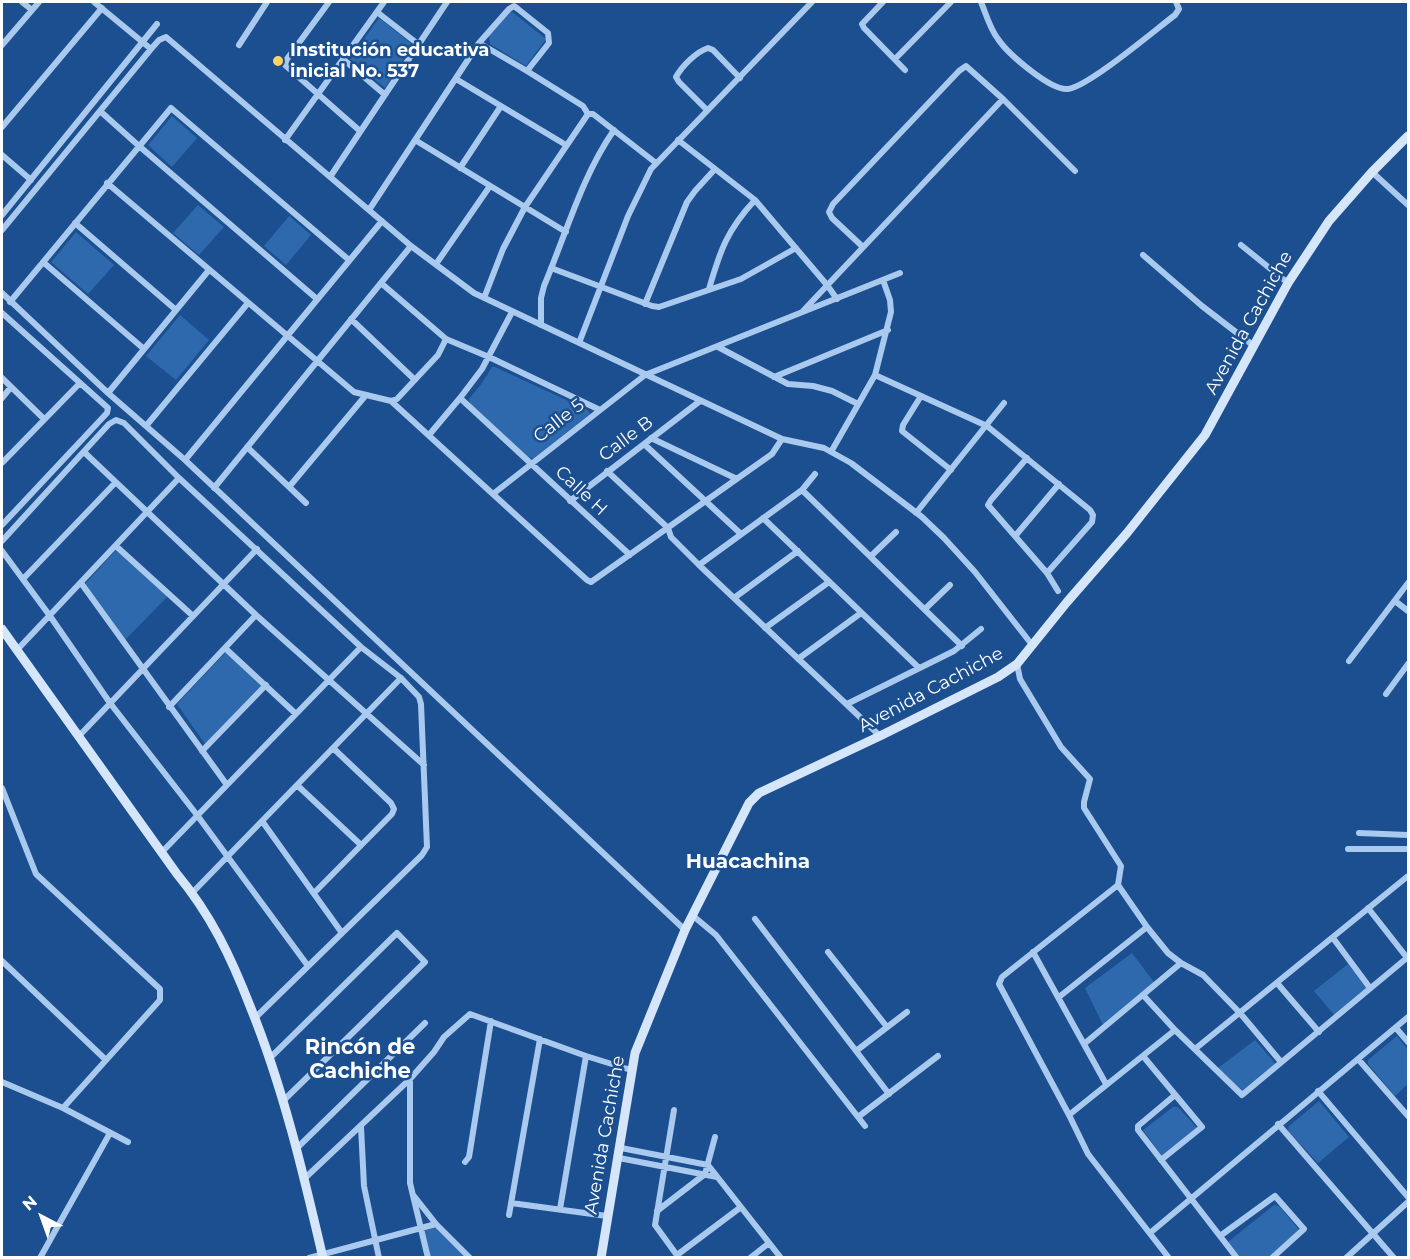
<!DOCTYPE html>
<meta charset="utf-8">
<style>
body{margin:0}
#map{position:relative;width:1410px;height:1259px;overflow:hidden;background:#1b4f8f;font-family:Montserrat,sans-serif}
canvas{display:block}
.frame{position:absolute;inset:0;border:3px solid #fff;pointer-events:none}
.north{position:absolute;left:12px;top:1187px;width:60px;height:60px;-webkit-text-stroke:4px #1b4f8f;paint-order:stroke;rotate:319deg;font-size:16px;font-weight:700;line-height:24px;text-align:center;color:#fff}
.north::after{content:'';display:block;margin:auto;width:21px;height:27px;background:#fff;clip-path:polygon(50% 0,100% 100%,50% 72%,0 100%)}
</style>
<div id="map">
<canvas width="1410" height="1259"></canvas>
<div class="frame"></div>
<div class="north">N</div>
</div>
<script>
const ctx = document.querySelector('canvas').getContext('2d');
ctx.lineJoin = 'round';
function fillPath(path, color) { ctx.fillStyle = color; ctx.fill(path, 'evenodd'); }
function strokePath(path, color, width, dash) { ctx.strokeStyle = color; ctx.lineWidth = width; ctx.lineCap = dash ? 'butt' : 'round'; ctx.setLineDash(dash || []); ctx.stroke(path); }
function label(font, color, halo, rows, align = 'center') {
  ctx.font = font + ' Montserrat,sans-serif'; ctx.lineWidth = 5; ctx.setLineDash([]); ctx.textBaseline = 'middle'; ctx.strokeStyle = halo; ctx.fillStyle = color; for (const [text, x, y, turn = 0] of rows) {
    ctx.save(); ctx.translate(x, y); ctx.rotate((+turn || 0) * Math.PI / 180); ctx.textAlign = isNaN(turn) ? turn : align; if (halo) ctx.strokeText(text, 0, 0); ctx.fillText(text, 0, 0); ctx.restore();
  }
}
fillPath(new Path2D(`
 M511 11 546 39 526 66 490 44 489 36Z
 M379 18 413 45 385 88 350 59Z
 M172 116 197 138 172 167 148 145Z
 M198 205 224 227 199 255 173 233Z
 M289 216 311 235 286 265 264 246Z
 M76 232 114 265 88 294 51 262Z
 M180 315 209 340 176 380 146 356Z
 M492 367H495L588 410 590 414 533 459 527 456 470 404 469 399 482 383Z
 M117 549 168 596 124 641 84 585Z
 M226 652 262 685 205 744 177 704Z
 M1132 953 1157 986 1104 1027 1085 988Z
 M1348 964 1368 990 1335 1016 1314 991Z
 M1397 1036 1408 1050V1084L1395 1096 1368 1064V1060Z
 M1255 1040 1276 1064 1242 1093 1218 1068Z
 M1319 1101 1349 1137 1318 1163 1288 1131 1289 1126Z
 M1173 1107H1178L1198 1129 1162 1156 1143 1130Z
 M1274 1205 1279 1206 1300 1231 1271 1257H1240L1228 1242Z
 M436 1227 466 1257H430L424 1231Z`), '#2e69ad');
strokePath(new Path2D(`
 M22 2 32 10
 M94 2 151 49
 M329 2 287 59 285 65 360 131
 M883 2 862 24 864 28 905 70
 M981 2C986 14 990 29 998 39 1008 54 1051 91 1068 89 1088 87 1155 30 1175 15L1179 9 1176 2
 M377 12 418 44
 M2 45 39 2
 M239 45 267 2
 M343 59 384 94
 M895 59 951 2
 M527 71 583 106 588 114
 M456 79 566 145
 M707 110 679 82 676 77C682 66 696 52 708 48L713 50 740 78
 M100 111 139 146 317 299
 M2 127 102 8
 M285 140 384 2
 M415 140 566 232
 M678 140 755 200 827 285 837 299
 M2 155 31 180
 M460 168 501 106
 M1372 172 1408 205
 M330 177 447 2
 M107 183 354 392 391 401 397 399 438 355 446 339
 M369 210 479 43 509 9 514 6 518 9 548 33 549 43 527 71 479 43
 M2 215 157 24
 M75 223 176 310
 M2 230 151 49 159 40 166 37 411 246 474 293 782 439 824 448 851 463 922 517 944 538 975 572 1033 646
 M1241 245 1288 283
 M863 247 832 218 829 212 833 204 959 71 966 66 1003 99 1075 171
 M1143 255 1202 306 1254 346
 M43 262 144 349
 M436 264 490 186
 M551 268 652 306 659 307 741 279 796 248
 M381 283 446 339 489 357 600 410
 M709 289C720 251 727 230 755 200
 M2 293 108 393 185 460 685 930
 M484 298 503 249 525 207 588 114H593L656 163
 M10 302 171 108 349 260
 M645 304 687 202 695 191 715 169
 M803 311 1003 99
 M2 313 108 408 107 413 2 525
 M351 319 415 380
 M541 325V298L544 286C566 234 582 176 614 130
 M579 343 628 216 651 169 812 2
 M718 347 788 384 813 386 832 391 858 404
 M875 375 987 426 1090 510 1093 515 1092 522 1047 573
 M774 377 888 330
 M2 378 43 418
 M108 393 209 270
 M921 396 903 425 902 431 951 470
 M2 398 11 387
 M460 398 630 555
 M391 401 587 580 591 582 772 454 782 439
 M146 426 248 303
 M429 435 460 398 482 369 512 312
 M651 438 737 479
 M644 444 741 534
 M247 447 306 503
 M84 452 256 615 424 765
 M831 452 875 375 891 312 890 300 883 280
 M1027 458 991 500 988 505 1047 573 1058 591
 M185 460 382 221
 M2 463 80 383
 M607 471 668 528 671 537 699 565 880 736
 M289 487 366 395
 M214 488 411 246
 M802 490 962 646
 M493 494 645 375 900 273
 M570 501 700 401
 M916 513 1004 403
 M763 518 919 668
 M1016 535 1059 484
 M2 541 109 424 116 420 124 423 179 478 361 647 401 678 419 697 421 704 427 847 422 855 255 1018
 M116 546 193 616
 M2 551 50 616 110 703 197 815 308 966
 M871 556 896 532
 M699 565 802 490 815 474
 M23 579 115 483
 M81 583 227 785
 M734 598 798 551
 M1395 601 1408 611
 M925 609 950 585
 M765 628 829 582
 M225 648 296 714
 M17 650 179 478
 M798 659 861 613
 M1349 661 1408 583
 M1017 664 1020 679 1061 747 1090 779 1084 802V808L1121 866 1118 885 1147 927 1168 953 1181 963 1203 975 1240 1013 1281 1062
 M1386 694 1408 664
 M847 704 954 651 981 629
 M169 707 256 615
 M79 736 257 549
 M202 751 266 685
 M297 785 361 845
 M2 788 36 874 160 989V1000L63 1108
 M262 821 342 933
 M1359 833 1408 835
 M1348 849H1408
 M162 852 361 647
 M1118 885 1002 977 999 984 1069 1115 1088 1154 1169 1258
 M193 892 401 678
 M314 893 392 814 394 809 391 803 333 748
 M1368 908 1408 959
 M692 915 716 935 865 1126
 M755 919 889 1094
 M1333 938 1370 988
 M828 952 887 1027
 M1033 952 1106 1084
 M2 961 106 1060
 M1277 983 1319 1032
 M1143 995 1175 1030 1242 1095 1408 957
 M1059 997 1147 927
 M1396 1028 1408 1042
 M1084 1044 1181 963
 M1195 1049 1408 876
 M856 1051 907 1012
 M1143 1056 1202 1127 1161 1160
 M270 1058 397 933 425 962 283 1101
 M1358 1059 1408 1116
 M410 1079V1183L428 1258
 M2 1082 63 1108 128 1142
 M1318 1091 1408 1197
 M1175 1095 1138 1126V1130L1237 1258
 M674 1110 655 1225 679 1258
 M1069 1115 1175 1030
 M858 1117 938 1056
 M1278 1124 1394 1258
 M361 1127 364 1186 379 1258
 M297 1148 425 1023
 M621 1148 708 1165 781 1258
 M619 1158 717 1177
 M465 1162 469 1157 491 1021
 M304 1179 410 1079 434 1052 444 1037 470 1014 586 1056 631 1070
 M414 1196 436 1224 470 1258
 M511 1203 607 1216
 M560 1209 586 1056
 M657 1211 705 1174 715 1137
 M509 1215 540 1039
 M1150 1233 1408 1017
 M1220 1236 1275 1196 1304 1229 1272 1258
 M677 1255 741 1207
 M40 1258 110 1133
 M309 1258 436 1224
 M750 1258 769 1243
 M1346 1258 1408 1202`), '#a9c9ee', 6);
strokePath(new Path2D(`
 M2 629 177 874C211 915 231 957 250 1006 283 1087 303 1172 323 1258
 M601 1258 635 1053 685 930 749 803 759 793 880 736 998 677 1017 664 1067 602 1127 533 1205 435 1288 283 1329 221 1372 172 1408 136`), '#d6e6fa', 9);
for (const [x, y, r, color] of [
 [278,61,6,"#ffd166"]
]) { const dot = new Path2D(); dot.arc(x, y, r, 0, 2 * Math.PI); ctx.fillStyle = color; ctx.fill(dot); strokePath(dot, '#1b4f8f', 2); }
label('bold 18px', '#fff', '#1b4f8f', [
 ["Institución educativa",290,51],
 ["inicial No. 537",290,72]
], 'left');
label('18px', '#fff', '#1b4f8f', [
 ["Avenida Cachiche",1249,323,-61],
 ["Calle 5",559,421,-38],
 ["Calle B",626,439,-37],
 ["Calle H",581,491,43],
 ["Avenida Cachiche",931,690,-28],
 ["Avenida Cachiche",605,1135,-80]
]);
label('bold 20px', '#fff', '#1b4f8f', [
 ["Huacachina",748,862]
]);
label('bold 21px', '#fff', '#1b4f8f', [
 ["Rincón de",360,1048],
 ["Cachiche",360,1072]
]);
</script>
